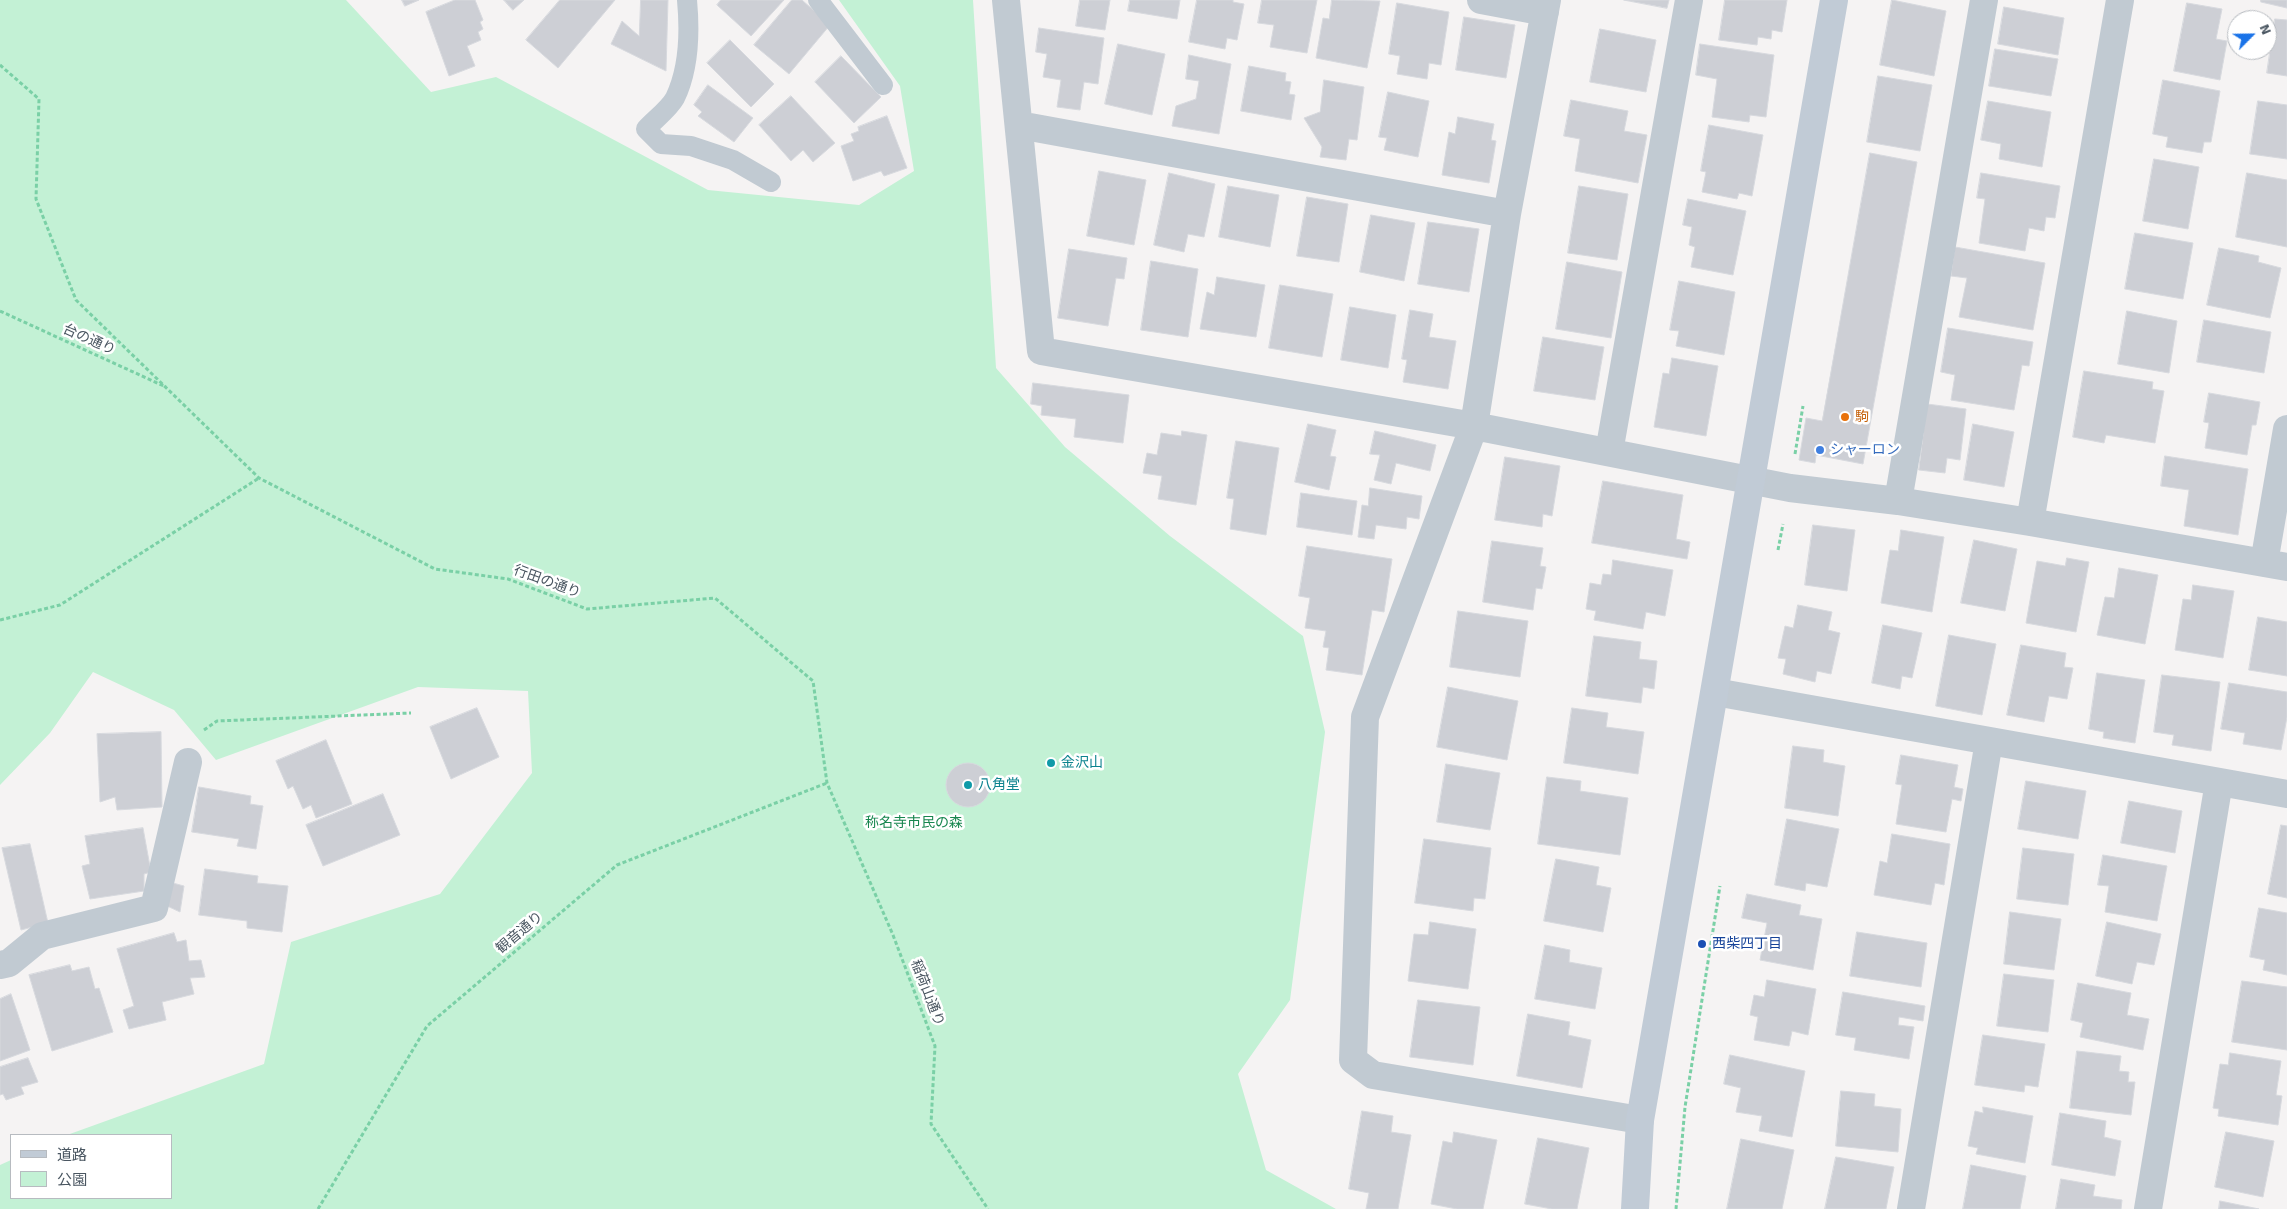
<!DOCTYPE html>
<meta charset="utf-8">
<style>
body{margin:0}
#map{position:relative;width:2287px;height:1209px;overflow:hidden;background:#f5f3f3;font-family:Signika,"Noto Sans JP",sans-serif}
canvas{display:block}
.legend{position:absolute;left:10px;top:1134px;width:162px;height:65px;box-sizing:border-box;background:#fff;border:1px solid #b7bbc0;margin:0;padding:6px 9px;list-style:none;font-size:15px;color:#4a5661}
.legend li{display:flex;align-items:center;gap:10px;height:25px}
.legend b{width:25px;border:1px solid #b7bbc0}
.north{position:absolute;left:2227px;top:10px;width:50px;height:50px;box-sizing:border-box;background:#fff;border:1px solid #b7bbc0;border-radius:50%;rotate:67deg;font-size:14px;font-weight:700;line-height:20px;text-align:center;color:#4a5661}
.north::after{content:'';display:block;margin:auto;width:18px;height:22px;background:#1a73e8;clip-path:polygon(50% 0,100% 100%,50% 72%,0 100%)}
</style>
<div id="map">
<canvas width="2287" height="1209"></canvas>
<ul class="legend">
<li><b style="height:6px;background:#c1cbd6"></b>道路</li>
<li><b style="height:14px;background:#c3f1d5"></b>公園</li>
</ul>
<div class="north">N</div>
</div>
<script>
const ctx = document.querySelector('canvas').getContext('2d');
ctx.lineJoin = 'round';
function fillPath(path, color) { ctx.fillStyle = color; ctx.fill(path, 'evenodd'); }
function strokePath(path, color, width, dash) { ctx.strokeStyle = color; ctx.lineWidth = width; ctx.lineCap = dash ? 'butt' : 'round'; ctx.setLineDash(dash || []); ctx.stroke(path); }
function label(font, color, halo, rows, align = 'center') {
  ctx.font = font + ' Signika,"Noto Sans JP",sans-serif'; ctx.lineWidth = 5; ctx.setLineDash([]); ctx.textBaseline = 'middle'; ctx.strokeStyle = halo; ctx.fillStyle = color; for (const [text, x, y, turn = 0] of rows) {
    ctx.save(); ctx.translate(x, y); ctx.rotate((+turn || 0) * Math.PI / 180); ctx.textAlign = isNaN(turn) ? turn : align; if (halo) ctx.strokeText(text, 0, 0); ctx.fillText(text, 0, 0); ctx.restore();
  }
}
fillPath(new Path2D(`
 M0 0H346L431 92 496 77 708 190 859 205 914 171 900 86 839 0H973L996 368 1065 447 1170 536 1303 636 1325 732 1290 1000 1238 1074 1266 1170 1336 1209H0V1165L11 1160V1198H171V1135H67L264 1064 291 942 440 894 532 773 528 691 418 687 216 760 174 710 93 672 50 733 0 785Z`), '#c3f1d5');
const building = new Path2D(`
 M402 0H419L405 6Z
 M455 0H475L483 20 480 22 483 29 478 32 481 40 467 46 475 66 449 76 426 12Z
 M504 0H524L513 10Z
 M560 0H615L558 68 526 40Z
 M641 0H668L666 71 611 44 622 21 639 36Z
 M721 0H784L751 36 717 5Z
 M792 0H802L830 25 789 74 754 45Z
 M1080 0H1110L1105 30 1076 26Z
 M1130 0H1180L1177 19 1128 11Z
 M1197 0H1233V2L1244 4 1237 40 1227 38 1225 49 1189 42Z
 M1262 0H1317L1307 53 1270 47 1274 25 1258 23Z
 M1332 0 1380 1 1367 68 1316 58 1323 18 1329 19Z
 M1624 0H1669L1667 8Z
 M1725 0H1787L1782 32 1772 30 1771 39 1758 37 1757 45 1719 40Z
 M1892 0 1946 11 1934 76 1880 65Z
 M2261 0H2287V8L2261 2Z
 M1397 3 1449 12 1441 65 1429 63 1427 79 1397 74 1400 56 1389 54Z
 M2187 3 2222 9 2216 39 2227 41 2220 80 2174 71Z
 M2004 7 2064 18 2058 55 1998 44Z
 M1464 17 1515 25 1506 78 1456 70Z
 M2275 19 2287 20V76L2267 73Z
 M1039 28 1104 38 1098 84 1084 82 1080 110 1057 107 1061 80 1043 77 1047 54 1036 52Z
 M1600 29 1656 40 1646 92 1590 82Z
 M730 40 774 84 751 107 707 63Z
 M1118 44 1165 54 1152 115 1105 104Z
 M1700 44 1774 55 1766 117 1750 115 1749 122 1712 117 1717 79 1696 75Z
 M1995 49 2058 59 2051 96 1989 86Z
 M1189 55 1231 64 1219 134 1172 126 1176 106 1196 99 1199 81 1186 79Z
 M841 56 881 97 854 123 815 82Z
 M1249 66 1286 73 1285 81 1291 82 1289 94 1295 95 1291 120 1241 111Z
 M1878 76 1932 85 1920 151 1867 142Z
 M1324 80 1364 87 1357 140 1349 139 1346 160 1320 157 1322 147 1304 118 1320 112Z
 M2163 80 2220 91 2211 142H2204L2202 153 2166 147 2168 137 2153 134Z
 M708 85 753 118 734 142 698 116 702 112 694 105Z
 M1388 92 1429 101 1418 157 1384 150 1387 138 1379 137Z
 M791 96 835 143 813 162 803 150 791 161 759 125Z
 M1571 100 1628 111 1624 131 1647 135 1638 183 1575 171 1580 139 1564 136Z
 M1988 101 2051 112 2042 167 1999 159 2001 144 1981 140Z
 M2258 101 2287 105V159L2250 154Z
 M887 116 907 168 884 176 881 171 853 181 841 146 854 141 851 134 859 131 858 127Z
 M1458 117 1494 124 1491 140 1496 141 1489 183 1442 175 1449 132 1455 134Z
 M1709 125 1763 135 1752 196 1739 193 1737 199 1702 192 1706 172 1701 171Z
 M1870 153 1917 162 1863 464 1816 455 1815 463 1799 460 1806 418 1822 421Z
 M2154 159 2199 167 2188 229 2143 221Z
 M1099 171 1146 180 1134 245 1087 236Z
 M1169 173 1215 184 1204 237 1188 234 1184 252 1154 245Z
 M1981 173 2060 186 2055 218 2046 217 2044 231 2029 228 2025 251 1979 243 1985 199 1977 198Z
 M2247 173 2287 180V247L2236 237Z
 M1228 186 1279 195 1270 247 1219 237Z
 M1579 186 1628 194 1617 260 1568 253Z
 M1307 197 1348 204 1339 262 1297 256Z
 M1688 199 1746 211 1733 275 1691 267 1695 247 1689 245 1692 227 1683 225Z
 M1371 215 1415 223 1404 281 1360 272Z
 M1428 222 1479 229 1469 292 1418 284Z
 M2135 233 2193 243 2183 299 2125 289Z
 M1955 247 2045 263 2033 330 1959 317 1967 278 1951 276Z
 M2219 248 2259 256 2258 262 2281 268 2270 318 2207 305Z
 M1069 249 1127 258 1124 279 1116 278 1108 326 1058 318Z
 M1151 261 1198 269 1188 337 1141 330Z
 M1567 262 1622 272 1611 338 1556 329Z
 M1217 277 1265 285 1256 337 1200 329 1207 292 1214 295Z
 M1679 281 1735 292 1724 355 1676 346 1679 331 1670 330Z
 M1280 285 1333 294 1322 357 1269 348Z
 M1350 307 1396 315 1388 368 1341 360Z
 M1410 310 1433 314 1429 337 1456 341 1448 389 1403 382 1407 360 1402 359Z
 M2127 311 2177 321 2169 373 2118 364Z
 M2204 320 2271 332 2264 373 2197 362Z
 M1948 328 2033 342 2029 366 2022 365 2014 410 1951 400 1955 375 1941 372Z
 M1543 337 1604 347 1595 400 1534 391Z
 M1672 358 1718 366 1706 436 1654 427 1663 373 1669 374Z
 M2084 371 2153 382 2152 389 2164 391 2155 443 2106 435 2104 443 2073 437Z
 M1033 383 1129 395 1123 443 1074 437 1076 419 1041 415 1042 406 1031 404Z
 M2209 393 2260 402 2256 425H2252L2247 455 2205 448 2209 423 2204 422Z
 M1927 404 1966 409 1960 460 1947 458 1945 473 1919 470Z
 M1308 424 1336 430 1330 456 1336 457 1329 490 1295 482Z
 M1973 424 2014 432 2004 487 1964 480Z
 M1182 431 1207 435 1196 505 1158 499 1162 476 1143 473 1147 453 1157 455 1161 433 1181 436Z
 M1375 431 1436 445 1430 471 1396 463 1391 484 1374 480 1380 455 1370 454Z
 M1236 441 1279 448 1266 535 1230 529 1234 499 1227 498Z
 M2165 456 2248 469 2238 535 2184 526 2189 490 2161 486Z
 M1505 457 1560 466 1552 516 1543 514 1542 527 1495 520Z
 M1603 481 1683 495 1676 539 1690 542 1687 559 1592 543Z
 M1370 488 1422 496 1419 519 1407 517 1406 529 1376 525 1374 539 1358 537 1362 505 1368 506Z
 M1301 493 1357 501 1352 535 1297 527Z
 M1813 525 1855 530 1847 591 1805 585Z
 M1901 530 1944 537 1932 612 1881 603 1890 550 1898 551Z
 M1974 540 2017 549 2005 611 1961 603Z
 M1492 541 1543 548 1540 566 1546 567 1542 589 1536 588 1533 610 1483 602Z
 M1307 546 1392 559 1384 612 1372 610 1362 675 1326 670 1329 648 1323 647 1326 631 1305 628 1310 598 1299 596Z
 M2067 558 2089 562 2076 632 2026 623 2037 561 2065 566Z
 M1613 560 1673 570 1665 616 1646 612 1643 629 1594 620 1596 611 1586 609 1590 583 1601 585 1603 574 1611 575Z
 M2119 568 2158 575 2145 644 2097 635 2105 597 2114 598Z
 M2193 585 2234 591 2223 658 2175 650 2183 599 2191 600Z
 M1798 605 1832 612 1828 630 1840 633 1831 674 1817 671 1815 682 1783 674 1786 659 1778 658 1785 626 1793 628Z
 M1458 611 1528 621 1520 677 1450 667Z
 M2258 617 2287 622V676L2249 670Z
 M1883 625 1922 633 1912 678 1902 676 1900 689 1872 683Z
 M1949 635 1996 644 1982 715 1936 706Z
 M1594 636 1641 642 1639 659 1657 661 1654 689 1643 687 1641 703 1586 696Z
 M2021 645 2066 653 2064 667 2073 668 2067 699 2049 696 2044 722 2007 715Z
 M2097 673 2145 680 2135 743 2103 738 2104 732 2089 729Z
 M2162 675 2220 682 2211 751 2172 745 2174 735 2154 732Z
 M2229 683 2287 692V717L2281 750 2243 744 2245 733 2221 729Z
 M1448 687 1518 701 1507 760 1437 747Z
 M477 708 499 757 451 779 430 727Z
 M1572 708 1608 713 1606 727 1644 732 1638 774 1564 763Z
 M161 732 162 807 117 810 115 797 100 802 97 734Z
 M326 740 352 804 316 818 311 805 303 809 293 786 288 789 276 761Z
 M1793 746 1824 750 1823 762 1845 766 1838 816 1785 808Z
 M1901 755 1958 765 1954 787 1963 789 1961 801 1952 799 1946 832 1896 824 1902 785 1896 784Z
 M946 785a22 22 0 1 1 44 0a22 22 0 1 1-44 0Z
 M1446 764 1500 773 1490 830 1437 822Z
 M1547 777 1581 781 1580 791 1628 798 1620 855 1538 844Z
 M2026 781 2086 791 2078 839 2018 829Z
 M199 787 251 796 250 804 263 806 256 849 237 846 239 839 192 832Z
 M383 794 400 835 323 866 306 825Z
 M2129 801 2182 811 2175 853 2121 843Z
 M1787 819 1839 829 1827 887 1806 883 1805 891 1775 885Z
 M2281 825 2287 826V898L2268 894Z
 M143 828 151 872 144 874V891L90 899 82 866 90 864 85 836Z
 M1892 834 1950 844 1944 885 1935 883 1931 905 1874 895 1880 861 1887 863Z
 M1424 839 1491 848 1485 899 1474 898 1473 911 1415 903Z
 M30 844 48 923 21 930 2 848Z
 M2023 848 2074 854 2068 905 2017 899Z
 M2103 855 2167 866 2157 921 2105 912 2109 886 2098 885Z
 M1556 859 1599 867 1596 885 1611 888 1603 932 1544 921Z
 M205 869 258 876 257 883 288 886 282 932 247 928V921L199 915Z
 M169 882 184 886 180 912 165 905Z
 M1747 894 1801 905 1799 915 1822 919 1813 970 1760 960 1767 923 1742 918Z
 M2259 908 2287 913V975L2263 970 2265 960 2250 957Z
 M2010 912 2061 919 2054 970 2004 964Z
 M1430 922 1476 929 1468 989 1408 981 1414 934 1428 935Z
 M2107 922 2161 934 2154 965 2137 962 2132 984 2096 976Z
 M1857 932 1927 943 1921 987 1850 976Z
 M174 933 177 942 186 940 189 961 201 960 205 977 190 978 194 994 162 1002 166 1020 129 1029 123 1010 134 1006 117 949Z
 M1545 945 1570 950 1569 962 1602 968 1595 1009 1535 999Z
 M70 965 72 971 89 967 95 989 99 988 113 1032 52 1051 29 975Z
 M2004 974 2054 980 2048 1032 1997 1026Z
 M1767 980 1816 989 1808 1035 1792 1031 1789 1046 1754 1040 1758 1017 1750 1015 1754 995 1764 997Z
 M2242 981 2287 987V1050L2232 1042Z
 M2078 983 2131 993 2127 1015 2149 1019 2143 1050 2080 1037 2083 1023 2071 1020Z
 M1843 992 1925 1006 1923 1021 1899 1017 1898 1025 1914 1027 1909 1059 1854 1050 1856 1038 1836 1035Z
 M11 994 30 1050 0 1061V999Z
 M1418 1000 1480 1007 1473 1065 1410 1057Z
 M1528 1014 1570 1022 1568 1035 1591 1040 1582 1088 1517 1076Z
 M1983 1035 2045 1044 2038 1087 2025 1085 2024 1092 1975 1085Z
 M2077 1051 2121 1056 2119 1071 2129 1072 2128 1082H2135L2131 1115 2070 1108Z
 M2230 1053 2281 1061 2276 1095 2282 1096 2278 1125 2218 1116 2219 1109 2213 1108 2220 1064 2228 1065Z
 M1730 1055 1805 1071 1792 1137 1759 1131 1762 1116 1736 1112 1741 1088 1724 1084Z
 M28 1058 38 1082 21 1087 24 1094 6 1100 3 1094 0 1095V1067Z
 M1841 1091 1875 1094 1874 1106 1901 1109 1898 1152 1836 1146Z
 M1983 1107 2033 1116 2025 1163 1976 1154 1978 1148 1968 1146 1975 1111 1983 1113Z
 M1362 1111 1393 1116 1391 1132 1411 1135 1398 1209H1366L1369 1193 1349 1189Z
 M2060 1113 2106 1121 2104 1137 2121 1141 2115 1176 2052 1165Z
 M1454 1132 1497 1140 1483 1209H1457L1431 1204 1443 1141 1452 1143Z
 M2226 1132 2274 1141 2263 1197 2215 1187Z
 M1538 1138 1589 1148 1577 1209H1552L1525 1204Z
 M1741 1139 1794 1150 1782 1209H1727Z
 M1836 1157 1894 1167 1886 1209H1825Z
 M1971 1165 2026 1176 2020 1209H1963Z
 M2061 1179 2095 1185 2093 1196 2122 1200 2121 1209H2056Z
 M2220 1201 2259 1209H2219Z`);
fillPath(building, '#cdcfd5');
strokePath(building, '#d7d9de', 1);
strokePath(new Path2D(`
 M0 65 39 99 36 199 76 300 259 478 435 569 508 579 587 609 715 598 813 681 827 783 893 935 935 1046 931 1124 988 1209
 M0 311 166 387
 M1795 454 1803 406
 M1778 550 1783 524
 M0 620 60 605 259 478
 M204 730 217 721 411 713
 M318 1209 427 1026 617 865 827 783
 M1676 1209 1685 1107 1720 886`), '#7ad0a6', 3, [4, 2.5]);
strokePath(new Path2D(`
 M687 0C690 32 689 69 675 98 669 109 654 120 646 129L661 144 691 146 733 160 771 182
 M818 0 883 85`), '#c1cad2', 20);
strokePath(new Path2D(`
 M1006 0 1041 351 1474 426 1790 488 1898 501 2030 522 2287 567
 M1481 0 1545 12
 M1547 0 1507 214 1474 426 1365 717 1353 1060 1373 1075 1640 1120
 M1019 125 1507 214
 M1609 452 1689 0
 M1898 501 1984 0
 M2030 522 2120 0
 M2264 563 2287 429
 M1715 692 2287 794
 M0 965 9 963 42 936 154 908 188 762
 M1911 1209 1989 741
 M2148 1209 2219 782`), '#c1cad2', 28);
strokePath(new Path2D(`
 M1635 1209 1640 1120 1834 0`), '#c1cbd6', 28);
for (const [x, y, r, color] of [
 [1845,417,5,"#e8710a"],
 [1820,450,5,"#3f7fe0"],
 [1051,763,5,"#0f9aa8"],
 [968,785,5,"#0f9aa8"],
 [1702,944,5,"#1a4fb4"]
]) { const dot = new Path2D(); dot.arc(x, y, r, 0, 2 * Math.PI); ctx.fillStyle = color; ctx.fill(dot); strokePath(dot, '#fff', 2); }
label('14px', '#4a5661', '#fff', [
 ["台の通り",89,340,24],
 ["行田の通り",547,582,20],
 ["観音通り",520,933,-40],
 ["稲荷山通り",927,993,69]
]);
label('14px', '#c56008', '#fff', [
 ["駒",1855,417]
], 'left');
label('14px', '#366cbe', '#fff', [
 ["シャーロン",1830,450]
], 'left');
label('14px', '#0d838f', '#fff', [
 ["金沢山",1061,763],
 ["八角堂",978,785]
], 'left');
label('14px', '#17864f', '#fff', [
 ["称名寺市民の森",914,823]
]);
label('14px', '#164399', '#fff', [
 ["西柴四丁目",1712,944]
], 'left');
</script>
